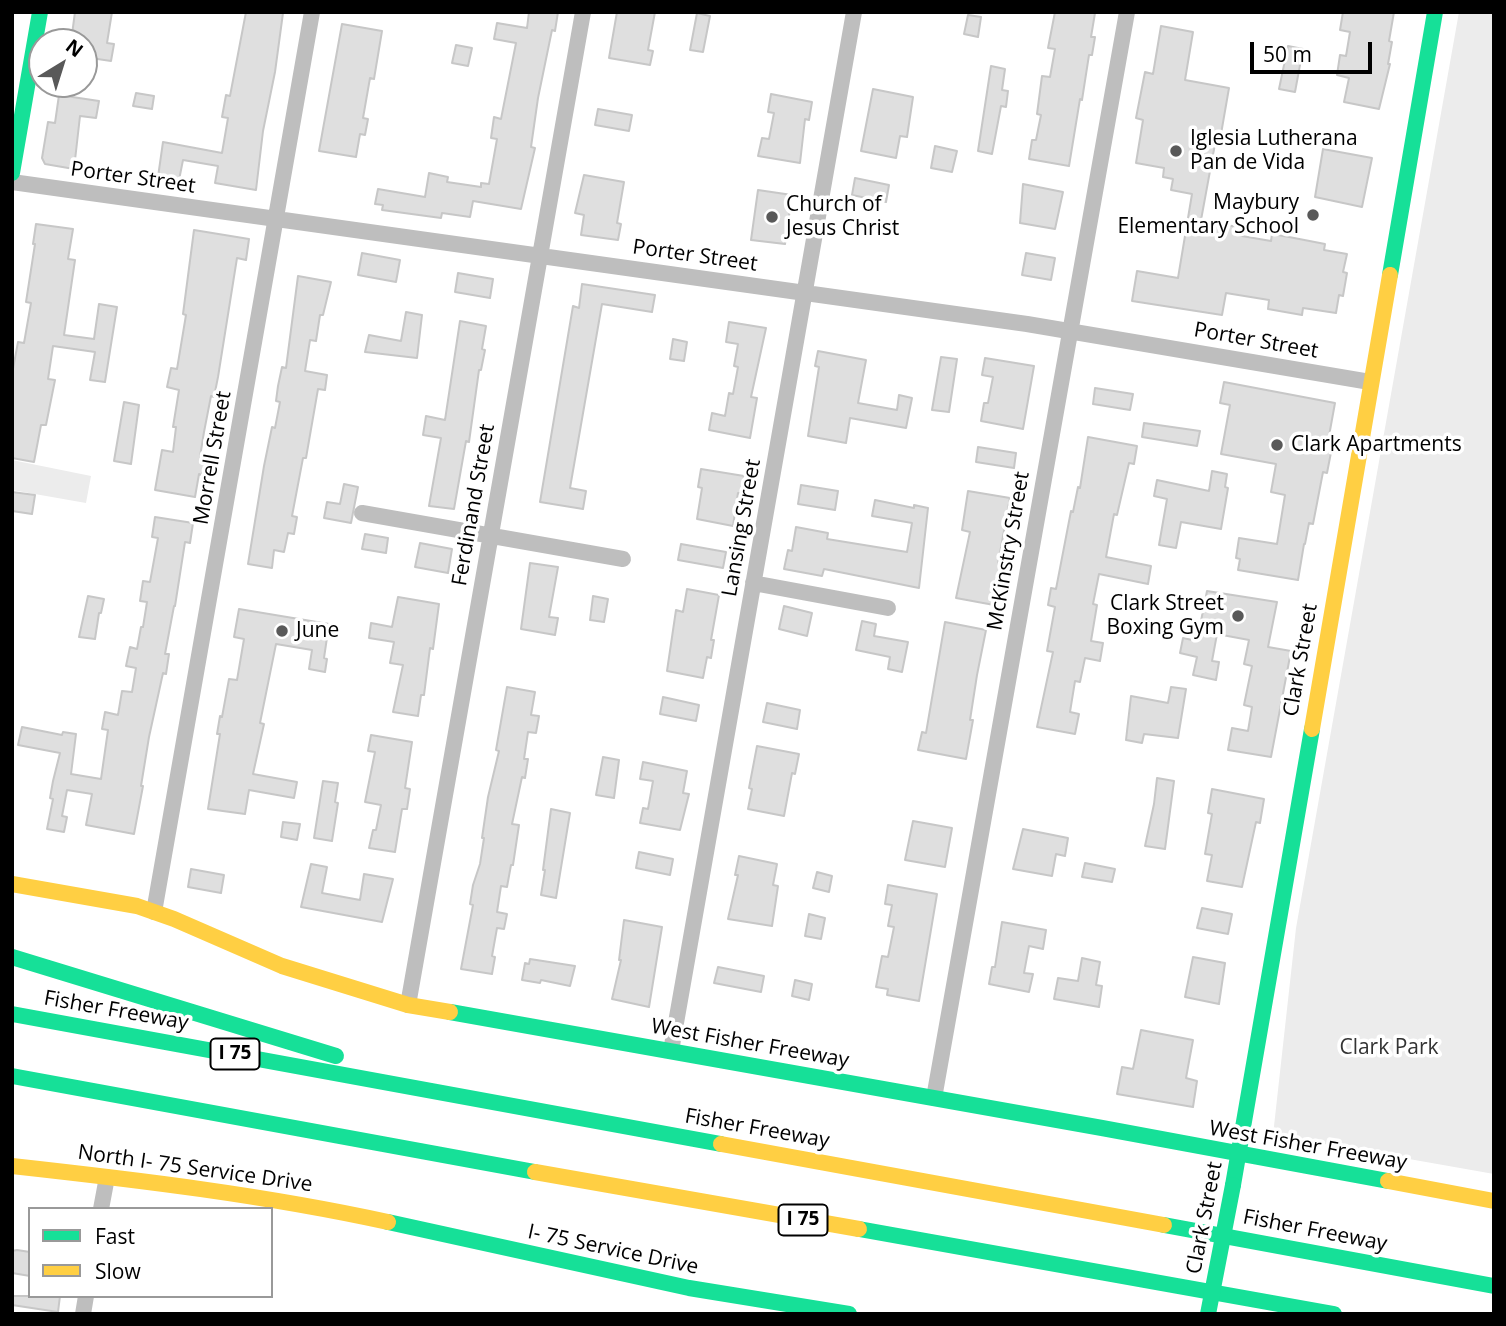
<!DOCTYPE html>
<style>
body{margin:0}
#map{position:relative;width:1506px;height:1326px;overflow:hidden;background:#fff;font-family:"Open Sans",sans-serif}
canvas{display:block}
.frame{position:absolute;inset:0;border:14px solid #000;pointer-events:none}
.legend{position:absolute;left:28px;top:1207px;width:245px;height:91px;box-sizing:border-box;background:#fff;border:2px solid #999;margin:0;padding:9px 12px;list-style:none;font-size:21px;color:#000}
.legend li{display:flex;align-items:center;gap:14px;height:35px}
.legend b{width:35px;border:2px solid #999}
.north{position:absolute;left:28px;top:28px;width:70px;height:70px;box-sizing:border-box;background:#fff;border:2px solid #999;border-radius:50%;rotate:38deg;font-size:19px;font-weight:700;line-height:28px;text-align:center;color:#000}
.north::after{content:'';display:block;margin:auto;width:24px;height:32px;background:#595959;clip-path:polygon(50% 0,100% 100%,50% 72%,0 100%)}
.scale{position:absolute;left:1250px;top:42px;width:122px;height:32px;box-sizing:border-box;border:4px solid #000;border-top:0;padding-left:9px;font-size:21px;line-height:24px;white-space:nowrap;color:#000;-webkit-text-stroke:5px #fff;paint-order:stroke}
</style>
<div id="map">
<canvas width="1506" height="1326"></canvas>
<div class="frame"></div>
<ul class="legend">
<li><b style="height:9px;background:#16e098"></b>Fast</li>
<li><b style="height:9px;background:#ffcf43"></b>Slow</li>
</ul>
<div class="north">N</div>
<div class="scale">50 m</div>
</div>
<script>
const ctx = document.querySelector('canvas').getContext('2d');
ctx.lineJoin = 'round';
function fillPath(path, color) { ctx.fillStyle = color; ctx.fill(path, 'evenodd'); }
function strokePath(path, color, width, dash) { ctx.strokeStyle = color; ctx.lineWidth = width; ctx.lineCap = dash ? 'butt' : 'round'; ctx.setLineDash(dash || []); ctx.stroke(path); }
function label(font, color, halo, rows, align = 'center') {
  ctx.font = font + ' "Open Sans",sans-serif'; ctx.lineWidth = 7; ctx.setLineDash([]); ctx.textBaseline = 'middle'; ctx.strokeStyle = halo; ctx.fillStyle = color; for (const [text, x, y, turn = 0] of rows) {
    ctx.save(); ctx.translate(x, y); ctx.rotate((+turn || 0) * Math.PI / 180); ctx.textAlign = isNaN(turn) ? turn : align; if (halo) ctx.strokeText(text, 0, 0); ctx.fillText(text, 0, 0); ctx.restore();
  }
}
fillPath(new Path2D(`
 M1459 12H1494V1174L1273 1135 1296 928Z
 M12 460 91 476 86 503 12 490Z`), '#ececec');
const building = new Path2D(`
 M75 12H112L107 43 114 44 111 61 84 57V42H71Z
 M246 12 283 13 275 72 263 131 256 190 215 183 218 166 183 160 179 180 158 177 163 142 222 153 228 118 222 117 226 95 230 96Z
 M529 12H558L555 31 552 30 538 98 531 147 535 148 521 209 473 201 470 217 442 213 441 218 382 210 383 205 375 204 378 189 425 197 429 173 448 177 447 182 481 187V183L489 184 497 139 491 138 494 117 501 119 516 43 494 39 497 23 527 28Z
 M617 12H655L648 50 653 51 650 65 609 58Z
 M1055 12 1095 13 1091 37H1095L1092 55H1089L1082 100 1080 99 1069 166 1029 159 1032 140H1036L1041 115 1037 114 1042 76 1050 77 1055 49 1048 48Z
 M1343 12H1394L1389 41 1392 42 1388 64H1390L1379 109 1344 102 1349 78 1337 75 1340 55 1346 56 1350 32 1340 30Z
 M697 13 710 16 703 52 690 50Z
 M968 15 981 17 978 37 964 34Z
 M342 24 382 31 374 79 370 78 363 118 368 119 365 135 360 134 356 157 319 151Z
 M1161 26 1193 32 1185 80 1229 88 1221 134 1217 133 1201 220 1237 227 1236 235 1271 241 1272 234 1289 237 1325 244 1324 250 1347 254 1343 272 1347 273 1343 296 1339 295 1336 313 1303 308 1302 315 1268 309 1269 300 1226 293 1222 315 1132 301 1137 271 1178 278 1192 194 1171 190 1173 179 1163 177 1164 168 1136 163 1143 120 1136 118 1145 72 1153 74Z
 M456 45 472 48 468 66 452 63Z
 M1288 46 1303 49 1295 92 1279 89Z
 M991 66 1005 69 1002 90 1008 91 1006 107 1001 106 992 154 978 151Z
 M873 89 913 97 907 137 900 136 896 158 861 151Z
 M136 93 154 96 152 109 133 106Z
 M771 94 812 102 809 120 805 119 800 163 758 156 762 138 769 139 774 113 768 112Z
 M59 95 99 101 96 118 80 116 74 169 45 164 42 158 48 122 55 123Z
 M598 109 632 115 629 131 595 125Z
 M935 146 957 151 952 172 931 168Z
 M1323 149 1372 158 1362 207 1315 197Z
 M584 175 624 182 617 223 621 224 618 240 581 235 584 215 575 213Z
 M855 178 889 185 886 202 852 195Z
 M1023 184 1063 192 1055 229 1020 223Z
 M758 190 792 195 785 244 751 240Z
 M36 224 73 229 68 259 75 260 64 335 94 339 99 304 117 307 105 382 90 380 95 352 53 346 48 379 55 380 46 425H41L34 462 12 458V374L18 342 24 343 31 303 26 302 35 244H33Z
 M194 230 249 239 246 260 237 258 218 377 214 397 211 396 204 432 200 457 206 458 202 475 199 474 195 497 155 490 162 450 173 452 176 427H173L179 390 167 387 171 368 177 369 186 315 183 314Z
 M362 253 400 260 396 282 358 275Z
 M1026 253 1055 258 1051 280 1022 275Z
 M458 273 493 279 490 298 455 292Z
 M298 276 331 282 323 315H320L316 341 310 340 305 371 327 375 325 390 318 389 306 458H303L292 516 297 517 294 534 288 533 284 552 274 550 272 568 248 564 264 466 272 427 275 428 280 402 276 401 278 386 282 367 286 368Z
 M582 284 655 295 652 312 602 304 570 488 586 491 583 509 540 502 573 306 579 308Z
 M406 312 422 315 417 358 365 352 369 335 401 341Z
 M460 321 486 326 482 349 485 350 481 370H479L469 442 466 441 454 509 429 506 441 438 423 435 426 416 445 420Z
 M729 322 766 328 751 397 757 398 750 438 709 430 712 413 725 416 729 393 733 394 738 367 734 366 738 344 726 342Z
 M673 339 687 342 684 361 670 359Z
 M818 351 866 360 858 403 897 410 899 395 912 398 906 428 850 418 846 443 808 436 819 367 815 366Z
 M941 357 957 359 949 412 932 410Z
 M985 358 1034 366 1023 429 981 421 984 403H988L993 377 982 375Z
 M1224 382 1335 403 1329 436 1334 437 1327 473 1323 472 1313 524 1309 523 1305 544H1304L1298 580 1238 570 1240 559 1236 558 1239 538 1277 544 1285 495 1271 492 1276 464 1221 454 1230 405 1220 403Z
 M1095 388 1133 394 1130 410 1093 404Z
 M124 402 139 405 131 464 114 461Z
 M1144 423 1200 431 1197 446 1142 437Z
 M1088 437 1137 446 1134 464 1129 463 1117 515 1114 514 1106 557 1151 566 1148 584 1099 574 1093 604 1097 605 1091 641 1103 643 1100 661 1085 658 1080 682 1075 681 1070 712 1079 714 1075 734 1037 727 1053 652 1047 651 1055 607 1048 605 1051 588 1056 589 1071 511 1073 512 1078 487 1080 488Z
 M978 447 1016 453 1014 468 976 462Z
 M701 469 744 476 741 494 738 493 733 526 697 519 702 488 698 487Z
 M1212 471 1227 474 1225 487 1228 488 1221 529 1181 522 1176 548 1159 545 1167 499 1154 496 1157 480 1209 491Z
 M344 484 358 487 351 523 324 518 327 502 340 504Z
 M801 485 838 491 835 510 798 504Z
 M968 491 1010 498 998 564 1003 565 994 605 956 598 970 532 962 530Z
 M12 492 35 495 32 514 12 511Z
 M875 500 914 508V505L928 508 919 588 824 569 822 576 784 569 788 550 792 551 796 527 828 533 827 539 907 552 912 523 872 516Z
 M155 517 193 523 190 543 185 542 175 606H174L165 654H169L166 674 163 673 149 737 141 786H143L134 834 86 825 92 794 67 790 62 816 67 817 64 832 47 829 53 799 50 798 53 781 60 753 18 745 22 727 62 735 63 732 76 734 71 774 101 779 108 730 102 729 105 712 118 715 122 691 132 692 136 668 126 666 130 647 137 649 141 627H143L147 602 140 601 143 581 150 582 158 538 152 537Z
 M365 534 388 538 386 553 362 549Z
 M420 543 452 549 448 573 415 567Z
 M681 544 726 552 723 568 678 560Z
 M530 563 558 567 549 617 558 618 555 635 521 629Z
 M687 589 719 595 711 640H714L711 658 707 657 703 678 667 671 676 610 683 612Z
 M1207 591 1277 602 1268 647 1291 651 1271 757 1228 750 1232 728 1248 731 1252 707 1244 705 1252 666 1244 664 1249 640 1217 634 1212 661 1219 662 1216 680 1193 675 1197 657 1180 653 1183 638 1197 641Z
 M88 596 104 599 101 613H99L95 639 79 637Z
 M593 596 608 599 604 622 590 620Z
 M398 597 439 604 433 649 430 648 424 695H421L418 716 393 712 403 665 390 663 394 642 369 638 371 623 392 627Z
 M784 606 812 613 807 636 779 629Z
 M239 609 329 624 324 658 327 659 325 672 309 669 312 650 276 644 260 723 264 724 253 774 297 782 294 798 249 790 245 814 208 809 220 734H217L220 716 222 717 229 679 237 680 244 639 234 637Z
 M862 621 876 624 874 636 908 642 902 672 888 669 890 657 856 650Z
 M945 622 986 630 977 675 970 720H973L966 759 918 750 922 732 926 733Z
 M507 687 535 692 531 715 539 716 536 733 528 732 524 759H528L525 778 522 777 512 824 519 825 513 865H511L507 887 501 886 497 912 507 914 504 929 497 928 492 956 495 957 492 974 461 969 473 905 470 904 473 885 480 864 484 838H482L488 797 499 751 496 750Z
 M1171 687 1186 689 1178 738 1144 734 1142 743 1126 740 1131 696 1168 703Z
 M663 697 699 705 696 721 660 714Z
 M767 703 800 710 797 729 763 722Z
 M371 735 412 742 405 788 410 789 407 809H402L395 852 369 848 373 830H376L381 805 365 802 375 752 368 751Z
 M757 746 799 754 795 774 792 773 784 816 748 809 752 789 749 788Z
 M603 757 619 760 614 798 596 795Z
 M643 762 687 771 683 793 689 794 680 830 640 823 643 808 648 809 653 781 640 779Z
 M1157 778 1174 781 1165 849 1145 846 1154 804Z
 M323 781 338 783 335 802 338 803 332 841 314 838Z
 M1212 789 1264 799 1260 823 1256 822 1242 887 1207 881 1212 855 1205 854 1212 814 1208 813Z
 M551 809 570 813 556 898 541 895 545 870H543Z
 M913 821 952 828 945 867 905 860Z
 M283 822 300 824 297 840 281 837Z
 M1023 829 1068 838 1065 856 1056 854 1052 876 1013 869Z
 M639 852 673 859 670 875 636 868Z
 M739 856 777 864 773 885 778 886 772 926 728 919 738 875H735Z
 M1085 863 1115 869 1112 882 1082 877Z
 M311 864 327 867 322 893 360 900 364 874 393 879 382 922 301 907Z
 M191 869 224 875 221 893 188 887Z
 M817 872 832 876 829 892 813 888Z
 M888 885 937 894 919 1001 887 995 888 989 876 987 882 956 888 957 894 927 888 926 892 905 885 904Z
 M1202 908 1232 914 1228 934 1197 928Z
 M809 914 825 918 821 939 805 936Z
 M624 920 662 927 649 1007 612 999 621 960H619Z
 M1002 922 1046 930 1043 949 1029 946 1024 973 1033 974 1029 992 989 984 992 967H995Z
 M1193 957 1225 963 1219 1004 1185 997Z
 M1082 958 1100 962 1096 985 1102 986 1099 1007 1054 999 1058 978 1078 981Z
 M530 959 575 966 570 986 541 980 540 983 522 980 525 963 529 964Z
 M718 967 764 976 761 992 714 983Z
 M795 980 812 984 809 1000 792 996Z
 M1141 1030 1193 1040 1186 1078 1197 1081 1193 1107 1117 1094 1122 1067 1133 1069Z
 M17 1250 30 1252V1276L12 1273V1251Z
 M12 1296H60L58 1312 12 1305Z`);
fillPath(building, '#dfdfdf');
strokePath(building, '#c7c7c7', 2);
strokePath(new Path2D(`
 M12 182 1027 324 1370 382
 M362 513 623 559
 M753 583 888 608
 M154 912 312 12
 M408 1005 583 12
 M671 1051 854 12
 M934 1098 1127 12
 M101 1209 107 1177
 M83 1314 86 1296`), '#bebebe', 16);
strokePath(new Path2D(`
 M12 173 40 12
 M1390 275 1435 12
 M12 957 336 1056
 M450 1012 1102 1128 1388 1181
 M12 1014 721 1144
 M12 1076 535 1172
 M1233 1185 1312 729
 M388 1222 689 1288 849 1314
 M1164 1225 1494 1286
 M859 1229 1334 1314`), '#16e098', 16);
strokePath(new Path2D(`
 M1312 729 1390 275
 M12 884 137 906 174 919 282 966 408 1005 450 1012
 M721 1144 1164 1225
 M12 1166C139 1180 264 1195 388 1222
 M535 1172 859 1229
 M1388 1181 1494 1201`), '#ffcf43', 16);
strokePath(new Path2D(`
 M1208 1314 1233 1185`), '#16e098', 16);
for (const [x, y, r, color] of [
 [1176,151,7,"#595959"],
 [1313,215,7,"#595959"],
 [772,217,7,"#595959"],
 [1277,445,7,"#595959"],
 [1238,616,7,"#595959"],
 [282,631,7,"#595959"]
]) { const dot = new Path2D(); dot.arc(x, y, r, 0, 2 * Math.PI); ctx.fillStyle = color; ctx.fill(dot); strokePath(dot, '#fff', 2.5); }
for (const [x, y, w] of [
 [235,1054,49],
 [803,1220,49]
]) { const box = new Path2D(); box.roundRect(x - w / 2, y - 15.5, w, 31, 5); ctx.fillStyle = '#fff'; ctx.fill(box); strokePath(box, '#000', 2); }
label('bold 19px', '#000', null, [
 ["I 75",235,1054],
 ["I 75",803,1220]
]);
label('21px', '#000', '#fff', [
 ["Iglesia Lutherana",1190,139],
 ["Pan de Vida",1190,163],
 ["Maybury",1299,203,"right"],
 ["Elementary School",1299,227,"right"],
 ["Church of",786,205],
 ["Jesus Christ",786,229],
 ["Clark Apartments",1291,445],
 ["Clark Street",1224,604,"right"],
 ["Boxing Gym",1224,628,"right"],
 ["June",296,631]
], 'left');
label('21px', '#000', '#fff', [
 ["Porter Street",133,178,8],
 ["Porter Street",695,256,8],
 ["Porter Street",1256,341,10],
 ["Morrell Street",213,458,-80],
 ["Ferdinand Street",474,505,-80],
 ["Lansing Street",742,528,-80],
 ["McKinstry Street",1009,551,-80],
 ["Clark Street",1301,660,-80],
 ["Fisher Freeway",116,1011,10],
 ["West Fisher Freeway",750,1044,10],
 ["Fisher Freeway",757,1129,10],
 ["West Fisher Freeway",1308,1146,10],
 ["North I- 75 Service Drive",195,1169,8],
 ["Clark Street",1205,1218,-79],
 ["Fisher Freeway",1315,1231,11],
 ["I- 75 Service Drive",613,1250,12]
]);
label('21px', '#333', '#fff', [
 ["Clark Park",1389,1048]
]);
</script>
